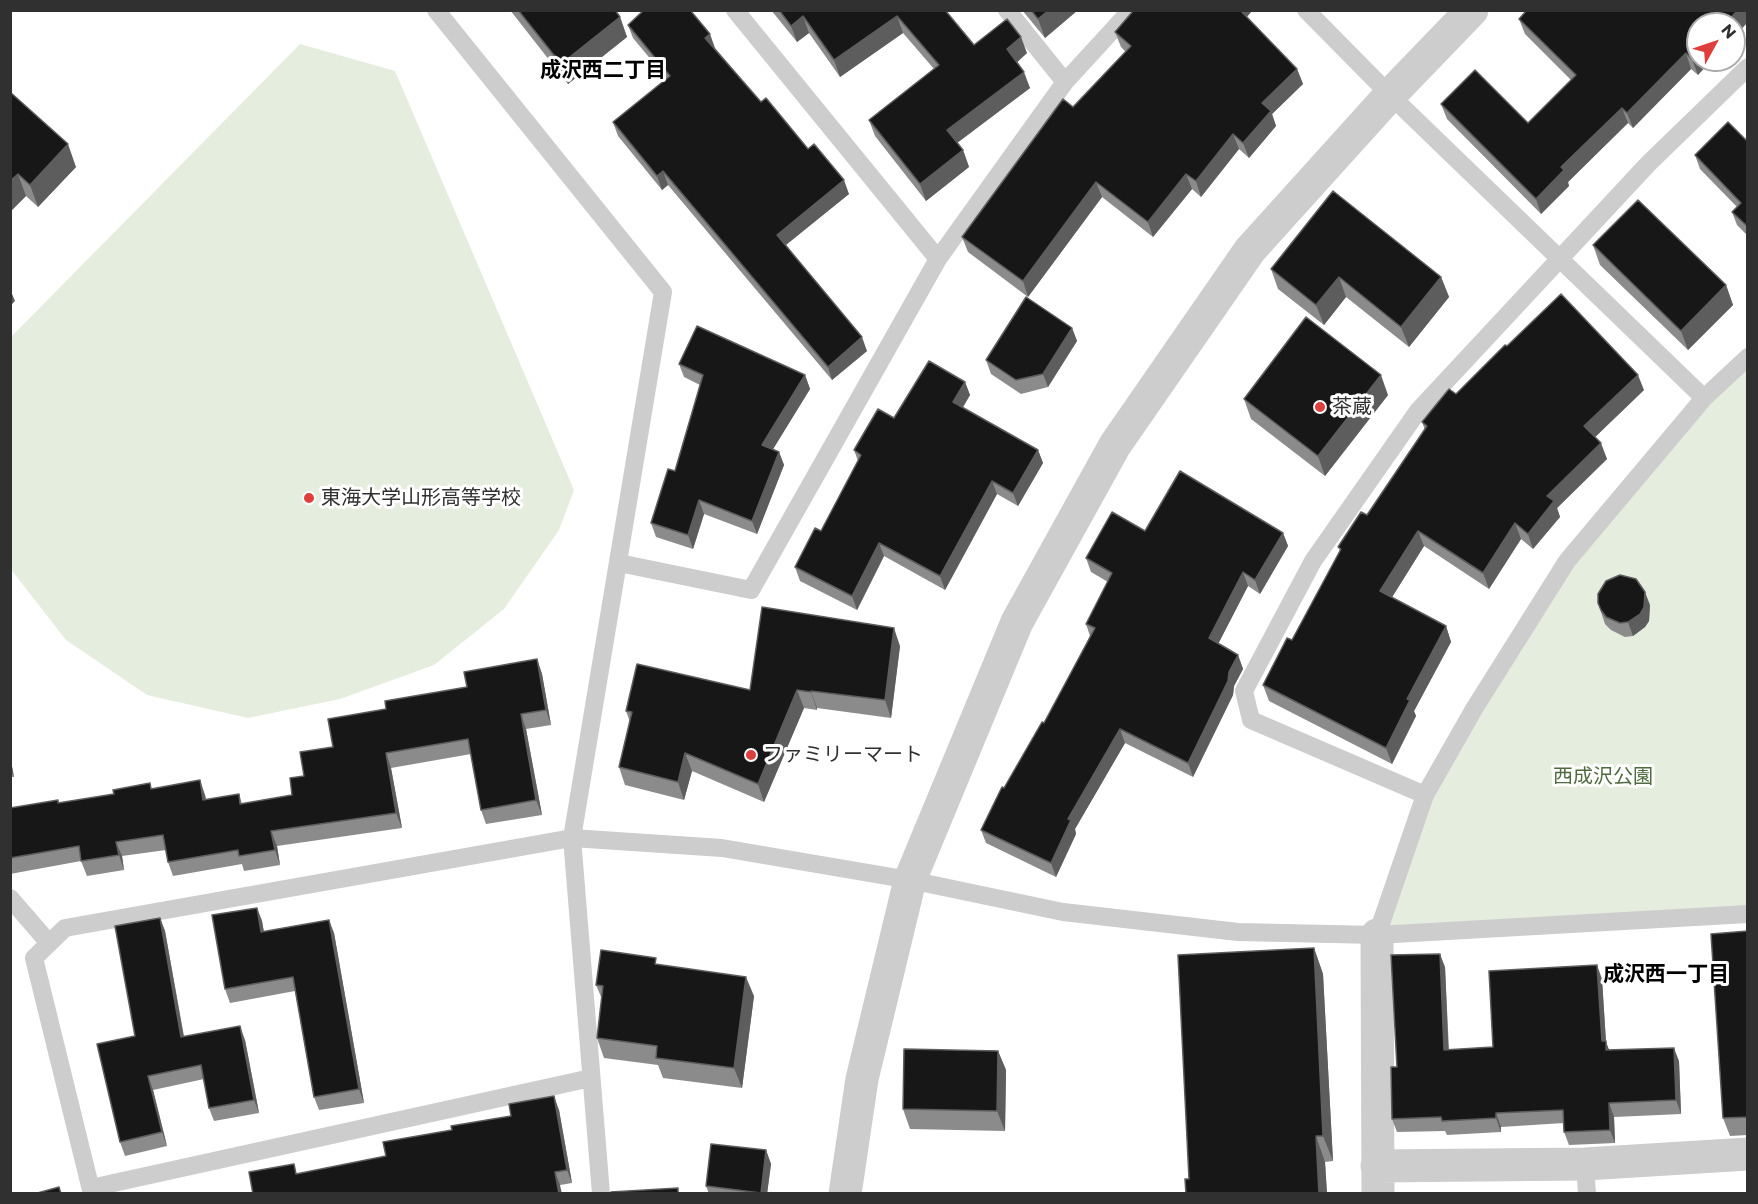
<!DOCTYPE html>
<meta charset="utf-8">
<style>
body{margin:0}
#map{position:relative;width:1758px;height:1204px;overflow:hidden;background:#fff;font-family:Montserrat,sans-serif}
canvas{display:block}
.frame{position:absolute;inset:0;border:12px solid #303030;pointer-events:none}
.north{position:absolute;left:1686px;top:12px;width:60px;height:60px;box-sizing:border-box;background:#fff;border:2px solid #acacac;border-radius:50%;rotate:50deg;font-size:16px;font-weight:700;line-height:24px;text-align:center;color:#303030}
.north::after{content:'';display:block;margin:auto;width:21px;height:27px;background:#de3f3c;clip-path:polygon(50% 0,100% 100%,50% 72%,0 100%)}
</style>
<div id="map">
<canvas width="1758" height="1204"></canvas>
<div class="frame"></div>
<div class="north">N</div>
</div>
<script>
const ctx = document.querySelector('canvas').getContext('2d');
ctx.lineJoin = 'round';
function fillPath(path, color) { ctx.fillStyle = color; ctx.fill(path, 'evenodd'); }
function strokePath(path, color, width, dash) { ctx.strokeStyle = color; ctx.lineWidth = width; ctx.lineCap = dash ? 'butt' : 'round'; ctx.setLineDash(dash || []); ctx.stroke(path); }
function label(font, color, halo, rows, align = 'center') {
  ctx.font = font + ' Montserrat,"Noto Sans JP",sans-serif'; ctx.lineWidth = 6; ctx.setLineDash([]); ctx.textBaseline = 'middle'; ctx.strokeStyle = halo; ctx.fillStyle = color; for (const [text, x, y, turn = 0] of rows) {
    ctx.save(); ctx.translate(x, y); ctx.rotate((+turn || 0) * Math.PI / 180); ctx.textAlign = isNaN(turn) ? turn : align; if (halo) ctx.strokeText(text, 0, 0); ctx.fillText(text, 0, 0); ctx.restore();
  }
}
fillPath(new Path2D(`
 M300 44 395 71 574 490 559 530 504 609 434 665 340 699 248 718 147 695 66 640 13 572 10 565 11 337Z
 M1747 357V914L1377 935 1425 795 1567 561Z`), '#e5eddf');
strokePath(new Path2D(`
 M436 10 663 292 572 838 601 1194
 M735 10 938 259
 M1007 10 1065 82
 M1306 10 1390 95 1704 398
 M619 563 751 590 938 259 1065 82 1131 10
 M1425 795 1251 720 1244 691 1313 561 1418 411 1648 164 1748 67
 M10 898 49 943
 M1377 935 1425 795 1474 709 1567 561 1704 398 1748 357
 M1585 1164 1587 1194
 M91 1188 591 1078
 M92 1194 34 958 65 928 572 838 722 848 910 880 1063 912 1238 932 1377 935 1748 914`), '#cdcdcd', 18);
strokePath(new Path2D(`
 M1377 935 1378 1194
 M1377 1166 1585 1164 1748 1154`), '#cdcdcd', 33);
strokePath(new Path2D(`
 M845 1194 862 1079 910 880 1017 622 1115 445 1250 250 1390 95 1472 10`), '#cdcdcd', 33);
fillPath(new Path2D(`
 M510 10H615L620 17 627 37 568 84Z
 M771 10H945L974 45 1027 53 1017 62 1030 88 957 143 963 150 969 167 926 201 875 136 869 120 934 69 903 33 840 77 809 33 797 42Z
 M1022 10H1078L1045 38Z
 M1162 10H1250L1251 12 1247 17 1297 69 1303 84 1272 114 1276 126 1249 158 1239 149 1201 197 1192 189 1153 237 1102 197 1028 297 968 252 962 237 1073 107 1126 52 1121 47 1115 32Z
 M1748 10 1698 75 1691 69 1633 128 1628 123 1568 182 1569 186 1541 214 1447 119 1441 104 1528 123 1571 80 1525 34 1519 19Z
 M628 25 715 48 761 102 808 149 849 194 786 245 867 351 832 380 668 185 662 190 618 136 613 122 667 79 633 38Z
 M10 92 76 167 38 207 26 196 10 212Z
 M1748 142V236L1737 225 1732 212 1737 207 1700 169 1695 155Z
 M1593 245 1726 285 1733 305 1688 350 1600 265Z
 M1271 269 1441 277 1449 297 1409 347 1346 297 1324 325 1278 289Z
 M1072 328 1077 341 1048 387 1021 394 991 374 986 360Z
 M1507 346 1644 390 1595 437 1607 459 1557 508 1560 517 1533 549 1521 539 1489 589 1424 546 1392 597 1446 626 1451 642 1414 711 1416 716 1392 764 1269 701 1263 685 1292 640 1340 551 1338 547 1367 515 1425 430 1422 422 1456 394Z
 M679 364 805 375 810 389 773 449 779 452 784 465 757 534 704 514 693 549 656 537 651 523 675 471 700 385 684 377Z
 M965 382 970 395 962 408 1038 450 1043 463 1018 506 997 494 945 590 884 556 857 610 800 581 795 567 821 531 858 461 854 450 894 418Z
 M1388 395 1325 476 1251 419 1244 399Z
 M1145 531 1283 533 1288 546 1260 594 1248 586 1218 644 1238 655 1243 669 1234 686 1233 695 1193 777 1125 743 1075 829 1076 834 1056 877 986 843 981 830 1004 788 1044 723 1090 636 1086 624 1108 582 1091 572 1086 558Z
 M1598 603 1650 605 1649 621 1645 627 1633 636 1625 637 1611 630 1605 624Z
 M900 646 891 718 817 708V710L804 708 764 802 692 771 684 800 625 785 619 767 630 722 626 711 750 690Z
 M537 659 542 674 551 725 526 729 542 815 486 824 481 810 471 754 391 768 402 828 277 846 280 865 244 871 242 864 173 876 168 862 166 850 122 856 124 870 87 876 81 861 10 874V808L59 803 152 789 205 795 206 800 239 794 242 804 292 795 304 776 333 747 386 709 467 687Z
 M10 756 14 777H10Z
 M257 908 262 921 264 932 334 933 364 1103 319 1110 314 1097 295 991 230 1003 225 989Z
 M160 918 165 931 184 1036 245 1040 259 1113 214 1121 209 1108 204 1079 153 1090 167 1146 125 1156 120 1142 135 1036Z
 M1748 931V1135L1730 1136 1723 1118Z
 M1314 948 1323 974 1333 1161 1325 1162 1327 1194H1186L1189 1179Z
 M658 965 754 996 742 1088 663 1078 658 1065 604 1058 597 1038 602 999 596 985Z
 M1445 967 1449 1050 1493 1047 1602 979 1606 1042 1609 1050 1679 1061 1681 1114 1614 1117 1615 1143 1569 1145 1564 1132V1123L1501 1127V1132L1447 1135 1445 1131 1397 1132 1392 1119 1397 1067Z
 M998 1051 1006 1070 1005 1131 910 1129 903 1109Z
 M559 1110 572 1183 560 1185 298 1174 386 1156Z
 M766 1150 771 1164 767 1194H709L706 1186Z`), '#8b8b8b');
fillPath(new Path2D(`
 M1049 10H1078L1045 38 1038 19Z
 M1238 10H1250L1251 12 1242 22Z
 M1738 10H1748V22L1734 37V24H1725Z
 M803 16 809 33 797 42 791 26Z
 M897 16 903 33 840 77 834 60Z
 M620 17 627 37 568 84 561 64Z
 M710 34 715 48 710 52 705 38Z
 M1021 37 1027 53 1013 66 1007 49Z
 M1686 53 1691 69 1633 128 1627 113Z
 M1698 53V60H1712L1698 75 1692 59Z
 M1297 69 1303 84 1272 114 1276 126 1249 158 1243 143 1262 103Z
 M1024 72 1030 88 953 146 947 130Z
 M1622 108 1628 123 1568 182 1569 186 1541 214 1536 199 1561 167Z
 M1233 134 1239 149 1201 197 1196 181Z
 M68 144 76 167 38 207 30 185Z
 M963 150 969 167 926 201 920 184Z
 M663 171 668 185 662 190 657 176Z
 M18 174 26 196 10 212V181Z
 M1186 174 1192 189 1153 237 1148 222Z
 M844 180 849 194 782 248 777 235Z
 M1096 182 1102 197 1028 297 1023 281Z
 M1339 277 1346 297 1324 325 1316 305Z
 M1441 277 1449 297 1409 347 1401 327Z
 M1726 285 1733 305 1688 350 1681 331Z
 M10 289 15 301 10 306Z
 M1072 328 1077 341 1048 387 1043 374Z
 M862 337 867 351 832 380 828 367Z
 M805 375 810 389 767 459 762 445Z
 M1381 375 1388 395 1325 476 1318 456Z
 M1638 375 1644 390 1590 442 1584 426Z
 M965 382 970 395 958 416 953 402Z
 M1601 443 1607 459 1557 508 1560 517 1533 549 1528 534 1547 496Z
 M1038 450 1043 463 1018 506 1013 493Z
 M779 452 784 465 757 534 752 521Z
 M992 481 997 494 945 590 940 576Z
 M699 500 704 514 693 549 688 535Z
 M1515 523 1521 539 1489 589 1483 573Z
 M1418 531 1424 546 1386 607 1380 591Z
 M1283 533 1288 546 1260 594 1255 580Z
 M879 543 884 556 857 610 852 596Z
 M1243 572 1248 586 1214 652 1209 638Z
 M1645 592 1650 605 1649 621 1645 627 1633 636 1628 622Z
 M1446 626 1451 642 1414 711 1416 716 1392 764 1386 748 1407 699Z
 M894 628 900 646 891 718 885 700Z
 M1238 655 1243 669 1234 686 1233 695 1193 777 1188 763 1229 672Z
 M537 659 542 674 551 725 546 710Z
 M797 690 804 708 764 802 758 784Z
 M811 691 817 708V710L811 692Z
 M521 714 526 729 542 815 536 800Z
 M1120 729 1125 743 1075 829 1076 834 1056 877 1051 863 1068 819Z
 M386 753 391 768 402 828 396 813Z
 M685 753 692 771 684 800 678 782Z
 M10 756 14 777 10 768Z
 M200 780 205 795 209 815 203 800Z
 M271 831 277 846 280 865 275 850Z
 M116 842 122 856 124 870 119 855Z
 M257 908 262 921 266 946 261 932Z
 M160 918 165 931 186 1050 181 1037Z
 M329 920 334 933 364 1103 359 1089Z
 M1314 948 1323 974 1333 1161 1323 1136Z
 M1440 954 1445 967 1449 1063 1444 1050Z
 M1597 965 1602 979 1606 1042 1611 1055V1064L1602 1041Z
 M746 977 754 996 742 1088 734 1068Z
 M240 1026 245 1040 259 1113 254 1100Z
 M1674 1048 1679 1061 1681 1114 1676 1100Z
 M998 1051 1006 1070 1005 1131 997 1111Z
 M148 1076 153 1090 167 1146 162 1132Z
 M554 1096 559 1110 572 1183 567 1170Z
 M1609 1103 1614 1117 1615 1143 1610 1130Z
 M1496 1113 1501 1127V1132L1496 1118Z
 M1316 1136 1325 1162 1327 1194H1319Z
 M766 1150 771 1164 767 1194H761Z
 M555 1172 560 1185 562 1194H559Z`), '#5d5d5d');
const building = new Path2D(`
 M518 10H615L620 17 561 64Z
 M644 10H690L710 34 705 38 761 102 766 98 808 149 814 144 844 180 777 235 862 337 828 367 663 171 657 176 613 122 670 76 628 25Z
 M779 10H945L974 45 1007 19 1021 37 1007 49 1024 72 947 130 963 150 920 184 869 120 939 65 897 16 834 60 803 16 791 26Z
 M1031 10H1049L1038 19Z
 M1134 10H1240L1297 69 1262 103 1271 111 1243 143 1233 134 1196 181 1186 174 1148 222 1096 182 1023 281 962 237 1063 99 1073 107 1131 46 1115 32Z
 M1527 10 1590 11 1738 10 1725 24H1698V53L1692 59 1686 53 1627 113 1622 108 1561 167 1564 170 1536 199 1441 104 1475 70 1528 123 1576 75 1519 19Z
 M10 92 68 144 30 185 18 174 10 181Z
 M1728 122 1748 142V227L1732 212 1741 203 1695 155Z
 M1333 191 1441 277 1401 327 1339 277 1316 305 1271 269Z
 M1638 200 1726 285 1681 331 1593 245Z
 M1561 294 1638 375 1584 426 1601 443 1547 496 1554 501 1528 534 1515 523 1483 573 1418 531 1380 591 1446 626 1407 699 1410 700 1386 748 1263 685 1287 638 1292 640 1341 549 1338 547 1361 512 1367 515 1427 426 1422 422 1449 389 1456 394 1505 345 1507 346Z
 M1026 297 1072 328 1043 374 1016 380 986 360Z
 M1306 317 1381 375 1318 456 1244 399Z
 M697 326 805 375 762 445 779 452 752 521 699 500 688 535 651 523 668 469 675 471 703 375 679 364Z
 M929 361 965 382 953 402 1038 450 1013 493 992 481 940 576 879 543 852 596 795 567 815 528 821 531 861 455 854 450 878 409 894 418Z
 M1180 471 1283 533 1255 580 1243 572 1209 638 1238 655 1229 672 1228 681 1188 763 1120 729 1068 819 1071 820 1051 863 981 830 1002 787 1004 788 1042 722 1044 723 1095 628 1086 624 1112 573 1086 558 1112 512 1145 531Z
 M1620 575 1636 579 1645 592 1644 607 1640 614 1628 622 1620 623 1606 617 1601 610 1598 603V594L1606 581Z
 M762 607 894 628 885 700 811 691V692L797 690 758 784 685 753 678 782 619 767 632 712 626 711 637 664 750 690Z
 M537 659 546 710 521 714 536 800 481 810 468 739 386 753 396 813 271 831 275 850 239 856 238 850 168 862 163 835 116 842 119 855 81 861 79 846 10 858V808L58 800V803L114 794 113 790 150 783 151 789 200 780 203 800 239 794 240 804 292 795 290 778 304 776 300 752 333 747 328 719 386 709 385 701 467 687 464 672Z
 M257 908 261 932 329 920 359 1089 314 1097 293 977 225 989 212 915Z
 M160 918 181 1037 240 1026 254 1100 209 1108 201 1065 148 1076 162 1132 120 1142 97 1044 135 1036 115 926Z
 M1748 931V1117L1723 1118 1711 934Z
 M1314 948 1323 1136H1316L1319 1194H1186L1185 1179H1189L1178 955Z
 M601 950 656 958 655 964 746 977 734 1068 656 1058 657 1046 597 1038 603 986 596 985Z
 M1440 954 1444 1050 1493 1047 1489 971 1597 965 1602 1041H1606V1050L1674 1048 1676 1100 1609 1103 1610 1130 1564 1132 1563 1110 1496 1113V1118L1442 1121 1441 1117 1392 1119 1391 1067H1397L1391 955Z
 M904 1049 998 1051 997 1111 903 1109Z
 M554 1096 567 1170 555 1172 559 1194H253L249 1172 294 1164 296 1174 386 1156 383 1142 452 1130 451 1126 511 1116 509 1104Z
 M711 1144 766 1150 761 1193 706 1186Z
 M59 1187 61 1194H34Z
 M678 1188V1194H611V1192Z`);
fillPath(building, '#171717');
strokePath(building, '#5d5d5d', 1.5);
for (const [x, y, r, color] of [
 [1320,407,6,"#de3f3c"],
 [309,498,6,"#de3f3c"],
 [751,755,6,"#de3f3c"]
]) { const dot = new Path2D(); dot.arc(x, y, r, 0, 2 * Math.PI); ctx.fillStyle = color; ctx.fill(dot); strokePath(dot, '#fff', 2); }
label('20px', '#303030', '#fff', [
 ["茶蔵",1332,407],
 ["東海大学山形高等学校",321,498],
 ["ファミリーマート",763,755]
], 'left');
label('20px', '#506b3f', '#fff', [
 ["西成沢公園",1603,777]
]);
label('bold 21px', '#000', '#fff', [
 ["成沢西二丁目",603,71],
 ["成沢西一丁目",1666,975]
]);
</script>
